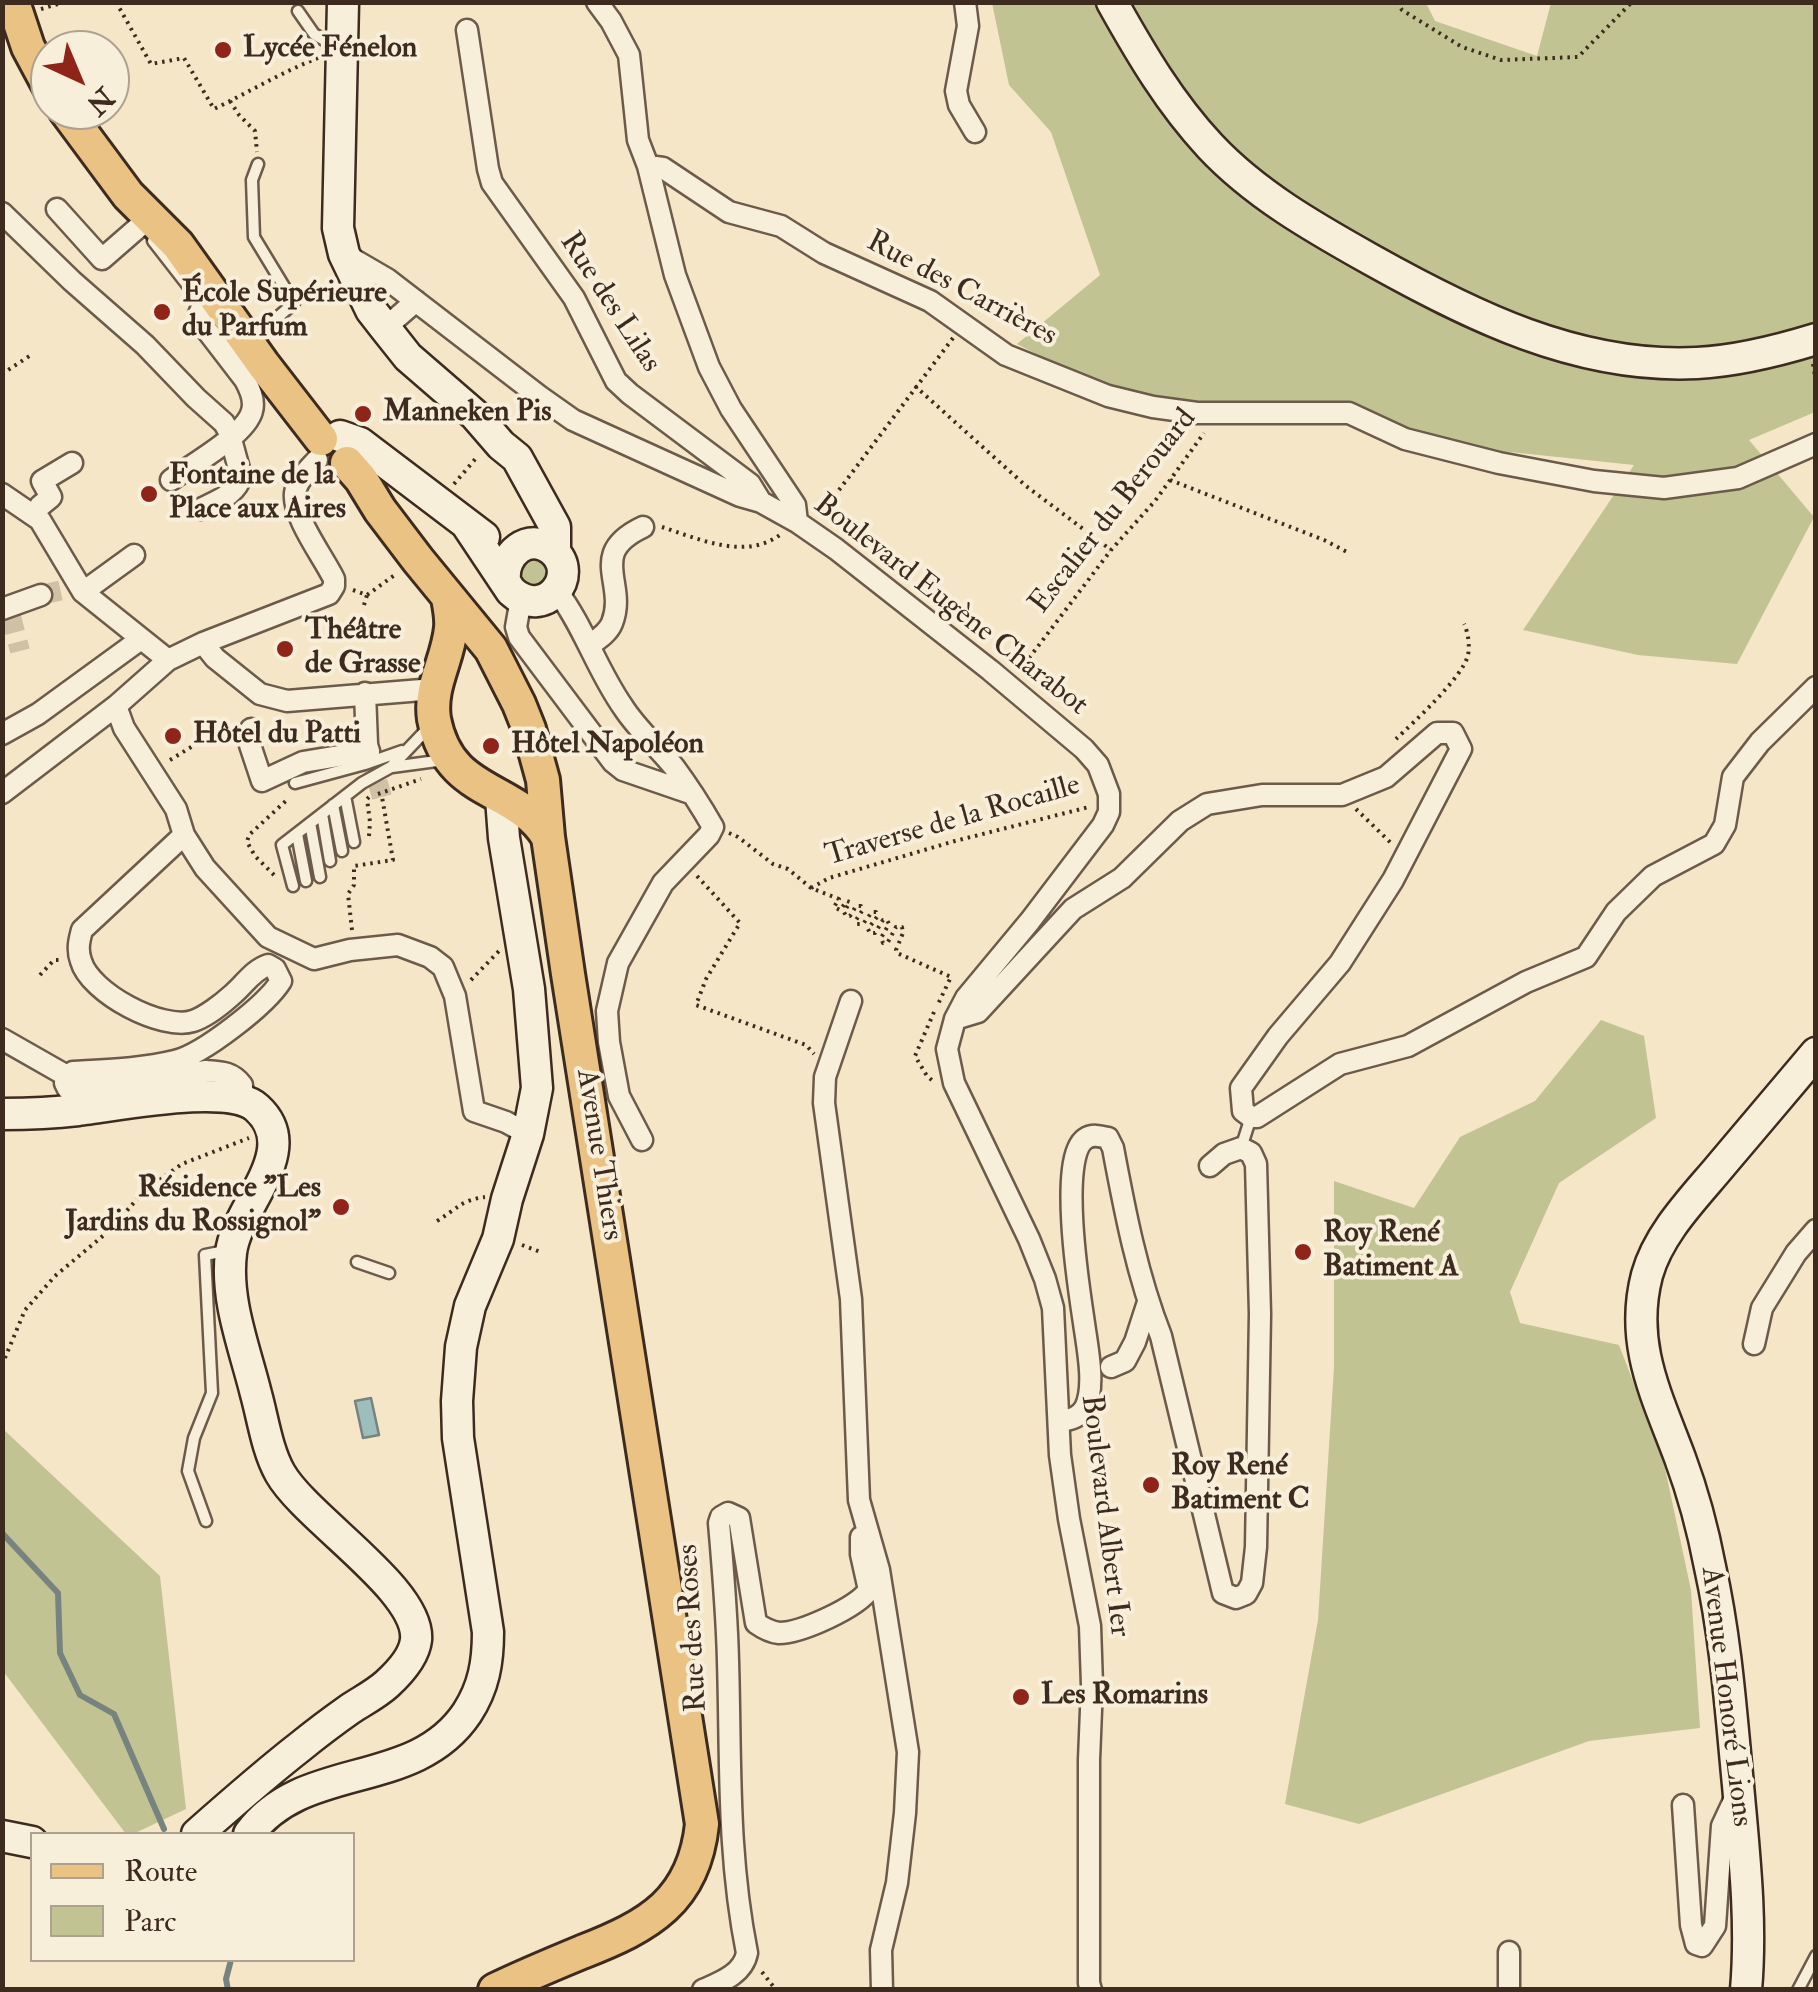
<!DOCTYPE html>
<meta charset="utf-8">
<style>
body{margin:0}
#map{position:relative;width:1818px;height:1992px;overflow:hidden;background:#f5e6c7;font-family:"IM FELL Double Pica",serif}
canvas{display:block}
.frame{position:absolute;inset:0;border:5px solid #3e2b20;pointer-events:none}
.legend{position:absolute;left:30px;top:1832px;width:325px;height:130px;box-sizing:border-box;background:#f8efdb;border:2px solid #aea190;margin:0;padding:12px 18px;list-style:none;font-size:30px;color:#3e2b20}
.legend li{display:flex;align-items:center;gap:20px;height:50px}
.legend b{width:50px;border:2px solid #aea190}
.north{position:absolute;left:30px;top:30px;width:100px;height:100px;box-sizing:border-box;background:#f8efdb;border:2px solid #aea190;border-radius:50%;rotate:136deg;font-size:28px;font-weight:700;line-height:40px;text-align:center;color:#3e2b20}
.north::after{content:'';display:block;margin:auto;width:35px;height:45px;background:#8f2418;clip-path:polygon(50% 0,100% 100%,50% 72%,0 100%)}
</style>
<div id="map">
<canvas width="1818" height="1992"></canvas>
<div class="frame"></div>
<ul class="legend">
<li><b style="height:12px;background:#eac384"></b>Route</li>
<li><b style="height:28px;background:#c2c392"></b>Parc</li>
</ul>
<div class="north">N</div>
</div>
<script>
const ctx = document.querySelector('canvas').getContext('2d');
ctx.lineJoin = 'round';
function fillPath(path, color) { ctx.fillStyle = color; ctx.fill(path, 'evenodd'); }
function strokePath(path, color, width, dash) { ctx.strokeStyle = color; ctx.lineWidth = width; ctx.lineCap = dash ? 'butt' : 'round'; ctx.setLineDash(dash || []); ctx.stroke(path); }
function label(font, color, halo, rows, align = 'center') {
  ctx.font = font + ' "IM FELL Double Pica",serif'; ctx.lineWidth = 8; ctx.setLineDash([]); ctx.textBaseline = 'middle'; ctx.strokeStyle = halo; ctx.fillStyle = color; for (const [text, x, y, turn = 0] of rows) {
    ctx.save(); ctx.translate(x, y); ctx.rotate((+turn || 0) * Math.PI / 180); ctx.textAlign = isNaN(turn) ? turn : align; if (halo) ctx.strokeText(text, 0, 0); ctx.fillText(text, 0, 0); ctx.restore();
  }
}
fillPath(new Path2D(`
 M992 3H1426L1435 21 1537 56 1551 3H1815V412L1749 440 1814 517 1737 664 1638 655 1523 630 1634 465 1462 447 1345 404 1192 402 1108 392 1017 344 1100 275 1051 132 1009 85Z
 M527 555 549 563 546 586 524 588 515 568Z
 M1601 1020 1644 1036 1656 1118 1559 1183 1510 1292 1520 1323 1619 1345 1663 1459 1691 1590 1700 1728 1589 1741 1359 1824 1285 1804 1318 1620 1334 1367V1181L1414 1208 1460 1137 1535 1101Z
 M3 1429 160 1576 186 1809 133 1834H126L3 1671Z`), '#c2c392');
const water = new Path2D(`
 M371 1398 379 1435 363 1438 355 1401Z`);
fillPath(water, '#9dbebc');
strokePath(water, '#77837e', 2.5);
strokePath(new Path2D(`
 M2 1533 58 1593 60 1653 80 1695 114 1714 164 1829
 M228 1990 226 1979 231 1960`), '#77837e', 6);
strokePath(new Path2D(`
 M41 595 72 588
 M10 613 20 651
 M369 753 382 797`), '#d0c1a6', 20, [20, 10]);
const lane = new Path2D(`
 M298 11 314 34 336 47
 M153 241 192 291
 M253 339 294 303 254 237 252 180 258 164
 M392 767 444 760
 M295 783 365 764 402 751
 M345 796 354 842
 M333 805 342 851
 M310 823 320 877
 M297 834 306 881
 M330 861 322 814 362 783 391 767 431 725
 M293 886 282 845 322 814
 M1241 1148 1251 1117
 M357 1262 389 1273
 M206 1521 188 1471 194 1438 212 1393 205 1255 225 1251
 M1798 1990 1816 1956`);
const street = new Path2D(`
 M597 2 611 21 629 55 638 140 648 166 675 275 709 367 731 409 795 505 797 522
 M965 2 968 26 956 91 959 105 975 132
 M467 30 488 169 492 183 574 298 616 381 630 394 750 484 761 502
 M648 166 663 168 729 212 781 226 824 253 930 301 1006 355 1108 396 1153 407 1197 413H1349L1405 439 1499 463 1594 481 1664 488 1738 478 1816 444
 M57 209 102 259 141 225
 M2 213 72 281 145 345 196 398 224 423 229 432 241 476C237 495 216 501 201 509
 M344 254 387 279 539 396 573 420 740 496 761 502 797 522 836 549 990 670 1084 749 1098 765 1109 794V812L1103 825 1030 921 966 998 955 1019 947 1049 954 1083 1029 1239 1045 1279 1053 1308 1060 1455 1069 1519 1090 1626 1092 1685 1089 1760V1983L1091 1990
 M385 328 416 301
 M171 480C191 465 246 435 252 411 255 401 250 389 245 380L202 324 199 314 210 289
 M2 494 40 520 83 592 168 660
 M35 515 40 506 51 497 42 481 72 463
 M557 591C584 627 597 670 623 707 637 729 658 747 674 767 688 786 701 806 713 827L709 835 663 883 618 963 607 1011 609 1042 619 1096 642 1140
 M83 592 134 555
 M521 599 516 627 519 637 613 762 623 770 693 794
 M2 609 41 595
 M203 643 215 658 260 694 287 701 434 689
 M590 645C598 639 608 633 612 623 628 583 586 554 643 527
 M365 693 367 744 369 753
 M116 706 124 728 176 809 184 835 205 868 268 937 314 959 350 950 398 945 430 957 443 967 455 996 474 1111 506 1122 528 1134
 M251 729 250 745 262 781 303 762 369 751
 M2 734 38 714 141 639
 M2 793 116 706 168 660 203 643 329 594 334 586V579C324 558 292 516 295 493 297 480 308 470 317 460
 M184 835 82 930C79 941 77 950 81 961 90 993 162 1031 193 1021 205 1017 222 1004 232 995 244 985 253 970 268 965L275 969 281 981C266 1005 203 1054 175 1061 142 1069 107 1070 73 1072L67 1076 65 1083 68 1089 74 1092 206 1071C222 1072 232 1072 242 1085V1098
 M851 1001 825 1077 824 1103 851 1299 859 1500 879 1570 908 1752 905 1813 897 1883 881 1950 882 1990
 M955 1019 978 1012 1073 909 1122 878 1180 821 1207 804 1262 795H1342L1386 777 1437 733H1453L1461 749 1393 880 1340 963 1278 1036 1241 1088 1243 1111 1251 1117H1257L1340 1064 1408 1046 1526 982 1586 957 1616 912 1653 876 1714 844 1725 825 1733 777 1760 742 1816 687
 M2 1039 67 1076
 M1754 1344 1762 1308 1796 1253 1816 1230
 M1111 1367 1125 1361 1135 1342 1148 1302
 M1059 1422C1070 1419 1079 1418 1085 1408 1096 1386 1087 1346 1084 1323 1079 1290 1058 1158 1085 1139 1092 1134 1100 1136 1108 1138L1113 1148C1125 1212 1137 1275 1161 1336L1223 1593 1236 1598 1246 1594 1252 1583 1256 1547 1260 1314 1256 1164 1251 1153 1241 1148 1224 1154 1210 1166
 M1683 1805 1691 1925 1696 1944 1702 1946 1715 1926 1722 1826 1737 1794
 M1509 1952V1990
 M703 1990C721 1982 743 1974 747 1953 727 1853 731 1761 728 1661 727 1615 723 1569 719 1523L721 1517 728 1513 739 1518 756 1623C763 1628 770 1632 779 1633 801 1633 856 1608 869 1590L861 1554V1537`);
const secondary = new Path2D(`
 M343 2 338 228 344 254 371 310 385 328 408 357 475 415 501 445 517 458 555 527V553
 M1112 2C1141 54 1170 103 1210 146 1255 194 1313 227 1370 259 1470 315 1578 369 1697 363 1737 361 1777 351 1816 339
 M340 436 360 443 484 537
 M467 525 511 591C544 622 582 575 552 550 528 531 502 555 505 580
 M2 1114C28 1114 53 1113 78 1110 116 1106 229 1082 257 1108 304 1151 236 1206 231 1253 225 1300 245 1349 256 1394 263 1419 267 1450 280 1473 306 1519 421 1590 416 1640 414 1657 399 1673 387 1684 376 1694 362 1701 350 1709 333 1721 317 1733 301 1746 265 1774 231 1804 197 1834
 M249 1834C304 1759 414 1792 467 1713 484 1687 488 1662 488 1632L458 1438 457 1401 461 1347 470 1306 498 1239 507 1199 528 1134 537 1088 529 989 504 838 501 798
 M2 1836 32 1842
 M1746 1990C1752 1921 1744 1853 1738 1785 1731 1712 1726 1639 1710 1567 1703 1530 1693 1493 1680 1458 1657 1396 1629 1344 1647 1275 1659 1232 1695 1197 1723 1163 1754 1126 1785 1090 1816 1053`);
const primary = new Path2D(`
 M13 2 28 47 50 88
 M65 110 128 195 178 245 263 364 321 439
 M347 463 361 479 380 510 418 560 491 649 519 704 529 729 543 780 548 837 568 974 702 1824C694 1901 649 1926 582 1952 553 1964 524 1976 495 1990
 M448 598C450 608 452 618 451 628 448 660 429 686 434 719 449 798 516 784 548 837`);
strokePath(lane, '#6c5a4a', 15);
strokePath(street, '#6c5a4a', 25);
strokePath(secondary, '#3e2b20', 35);
strokePath(primary, '#3e2b20', 38);
strokePath(new Path2D(`
 M116 2 151 64 184 58 214 109C249 92 282 72 318 58
 M1397 2 1402 10 1462 47 1501 60 1578 57 1632 2
 M41 9 65 2
 M230 101 239 115 255 131 257 152
 M1813 364 1816 382
 M2 374 31 355
 M915 386 1026 486 1111 550
 M1170 480 1324 540 1349 553
 M454 484 477 457
 M821 514 953 338
 M662 527C699 539 746 561 781 534
 M353 590 367 595 396 574
 M364 605 367 595
 M1020 670 1111 550 1155 501 1204 433
 M1396 739C1414 722 1463 677 1468 655 1470 645 1468 632 1464 624
 M170 760 196 744
 M378 794 421 779
 M1356 809 1392 844
 M729 833 738 837 773 864 788 869 811 888 839 899 834 907 840 910 847 901 850 902 844 912 846 916H850L856 906H861L862 911 856 920 857 924H863L872 912H876L877 917 868 929 870 933H875L883 920H887L889 924 881 938 883 943 888 942 896 927H902L903 933 896 950 897 953 951 977 938 1004
 M369 836 370 822 367 799 369 797
 M274 875 255 856 247 842 249 835 289 798
 M697 876 740 923 706 979 696 1005 806 1045 814 1054
 M811 888 829 878 955 841 1089 807
 M352 930 348 894 354 885V866L393 860 382 797
 M40 975 54 960H61
 M471 980 499 951
 M934 1012 915 1056 927 1076 934 1082
 M437 1221C457 1209 461 1200 485 1197
 M522 1245 543 1253
 M2 1365 25 1310 55 1276 110 1230 145 1190 182 1164 249 1138
 M762 1972 776 1990`), '#3e2b20', 4, [2.5, 5]);
strokePath(lane, '#f8efdb', 10);
strokePath(street, '#f8efdb', 20);
strokePath(secondary, '#f8efdb', 30);
strokePath(primary, '#eac384', 32);
for (const [x, y, r, color] of [
 [223,50,10,"#8f2418"],
 [162,312,10,"#8f2418"],
 [363,414,10,"#8f2418"],
 [149,494,10,"#8f2418"],
 [285,649,10,"#8f2418"],
 [173,736,10,"#8f2418"],
 [491,746,10,"#8f2418"],
 [341,1207,10,"#8f2418"],
 [1303,1252,10,"#8f2418"],
 [1151,1485,10,"#8f2418"],
 [1021,1697,10,"#8f2418"]
]) { const dot = new Path2D(); dot.arc(x, y, r, 0, 2 * Math.PI); ctx.fillStyle = color; ctx.fill(dot); strokePath(dot, '#f8efdb', 4); }
label('bold 30px', '#3e2b20', '#f8efdb', [
 ["Lycée Fénelon",243,50],
 ["École Supérieure",182,295],
 ["du Parfum",182,329],
 ["Manneken Pis",383,414],
 ["Fontaine de la",169,477],
 ["Place aux Aires",169,511],
 ["Théâtre",305,632],
 ["de Grasse",305,666],
 ["Hôtel du Patti",193,736],
 ["Hôtel Napoléon",511,746],
 ["Résidence \"Les",321,1190,"right"],
 ["Jardins du Rossignol\"",321,1224,"right"],
 ["Roy René",1323,1235],
 ["Batiment A",1323,1269],
 ["Roy René",1171,1468],
 ["Batiment C",1171,1502],
 ["Les Romarins",1041,1697]
], 'left');
label('30px', '#3e2b20', '#f8efdb', [
 ["Rue des Carrières",961,290,28],
 ["Rue des Lilas",609,303,57],
 ["Escalier du Berouard",1114,512,-52],
 ["Boulevard Eugène Charabot",950,606,38],
 ["Traverse de la Rocaille",953,822,-16],
 ["Avenue Thiers",598,1155,81],
 ["Boulevard Albert Ier",1104,1516,83],
 ["Rue des Roses",694,1628,-93],
 ["Avenue Honoré Lions",1725,1697,83]
]);
</script>
